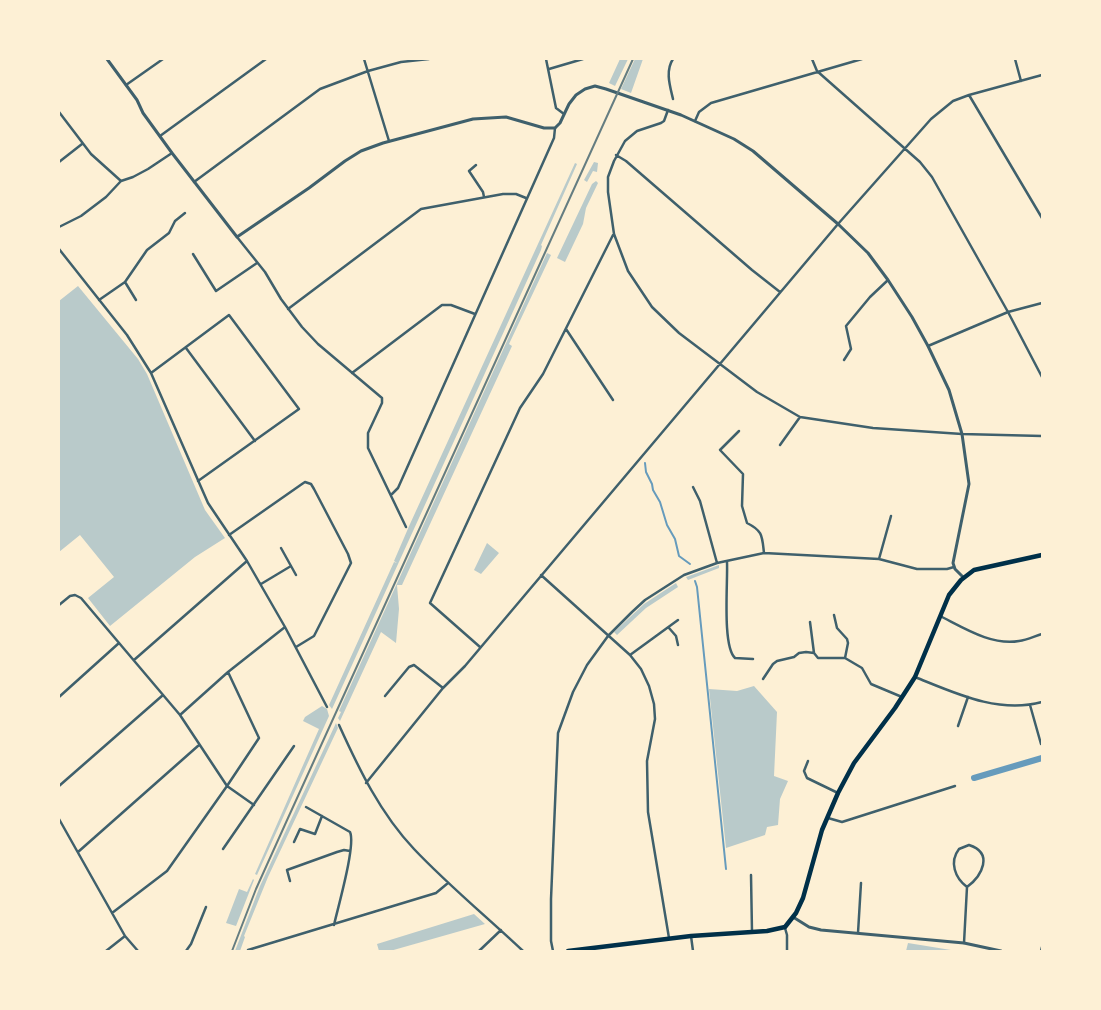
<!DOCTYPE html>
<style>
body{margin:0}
#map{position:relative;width:1101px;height:1010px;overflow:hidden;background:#fdf0d5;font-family:"Crimson Pro",serif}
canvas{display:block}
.frame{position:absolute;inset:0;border:60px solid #fdf0d5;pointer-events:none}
</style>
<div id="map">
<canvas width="1101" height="1010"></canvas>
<div class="frame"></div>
</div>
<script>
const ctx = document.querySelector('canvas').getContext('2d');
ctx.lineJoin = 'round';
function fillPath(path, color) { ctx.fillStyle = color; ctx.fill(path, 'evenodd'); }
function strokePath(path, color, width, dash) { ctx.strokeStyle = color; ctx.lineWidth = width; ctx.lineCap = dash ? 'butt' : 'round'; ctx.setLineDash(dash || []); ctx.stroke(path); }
fillPath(new Path2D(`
 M620 59H628L615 86 609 83Z
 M635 59H643L631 93 621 89Z
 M594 162 598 163 597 172 593 171 587 182 584 180Z
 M575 163 577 164 541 245 542 246 541 250 332 709 329 705 394 562 397 563 394 561 410 524Z
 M596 181 598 183 586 208 583 224 565 262 557 258 592 184Z
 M547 253 551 255 509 344 512 346 402 585H397L399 609 396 643 381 632 340 721 338 718 341 712 339 711Z
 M78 286 138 359 147 374 205 510 225 538 195 557 110 626 88 598 114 577 80 535 59 552V301Z
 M487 543 499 553 481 574 474 570Z
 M719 565V568L688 580 686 577Z
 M676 583 678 587 646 608 617 635 614 632 644 604Z
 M754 686 777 712 774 776 788 781 780 799 778 825 767 827 765 835 726 848 709 689 737 691Z
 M322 706 327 709 329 716 257 875 255 874 319 729 303 721 305 717Z
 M336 723 338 728 268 877 244 936 245 937 240 951H235L260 886Z
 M253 879 254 880 236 926 226 923 239 889 247 892Z
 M474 914 485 924 390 951H379L377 944Z
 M908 943 957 951H906Z`), '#b9caca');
strokePath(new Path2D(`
 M645 463 646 472 652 484 653 490 660 502 667 525 675 539 679 556 690 564
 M695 581 697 587 726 869`), '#669bbc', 2);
strokePath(new Path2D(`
 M974 778 1042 758`), '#669bbc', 6);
strokePath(new Path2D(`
 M364 59 389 141
 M546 59 556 108 564 114
 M812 59 817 71 920 162 932 177 1008 312 1042 377
 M1015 59 1021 81
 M549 69 583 59
 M126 85 163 59
 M969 95 1042 218
 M673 99C670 86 665 71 673 59
 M668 110 664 121 661 123 637 131 625 141 614 161 608 177V192L614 234 628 271 652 307 679 333 757 392 800 417 873 428 962 434 1042 436
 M59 112 91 154 121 181
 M695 121 699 112 711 103 862 59
 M160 136 266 59
 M616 155 626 161 752 270 780 292
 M59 162 82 144
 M476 165 469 171 483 192 484 197
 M194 182 320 89 368 71 401 62 429 59
 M59 227 81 216 106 197 121 181 133 177 148 169 172 153
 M237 237 265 272 281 299 302 327 318 344 382 398V403L368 433V448L406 527
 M59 249 127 335 151 373 208 503 247 561 285 627 327 707
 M193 254 216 291 257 263
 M125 282 136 300
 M99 300 125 282 147 250 169 233 175 221 185 213
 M288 309 421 209 503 194H516L526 198
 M566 329 613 400
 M928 346 1008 312 1042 303
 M186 348 255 441
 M844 360 851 349 846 326 870 297 888 280
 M151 373 229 315 299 409 198 481
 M352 373 442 305H451L475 314
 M739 431 720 450 743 474 742 506 747 523C763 531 762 536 764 553
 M780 445 800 417
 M693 487 700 501 717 563
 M391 495 398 488 554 138 555 128
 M229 535 302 484 305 482 311 484 314 489 348 554 351 563 314 636 296 647
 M879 559 891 516
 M727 562C728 582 722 646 735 658L753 659
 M291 566 296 575
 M541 575 630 655 641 669 649 686 654 704 655 719 647 761 648 812 669 938
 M261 584 291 566 281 548
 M59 605 70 596 75 595 81 598 180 715 227 786 254 805
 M834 615 837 628 847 639 848 643 845 658
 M940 616C964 628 992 646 1019 641 1027 640 1035 636 1042 634
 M810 622 814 653
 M669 628 676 636 678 645
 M480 647 430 603 520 408 543 374 613 235
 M630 655 678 620
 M134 660 247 561
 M915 677C955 693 998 714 1042 702
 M763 679 773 664 777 661 794 657 799 653 806 652 814 653 818 658H845L862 668 871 684 902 697
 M385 696 409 667 414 665 443 688
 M59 697 119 643
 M1030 705 1041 744
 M180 715 228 672 285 627
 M339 725C359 769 380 813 414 849 448 885 487 917 523 951
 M958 726 968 697
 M808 761 804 771 807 778 838 793
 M366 783 443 688 465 666 838 224 931 119 953 101 969 95 1042 75
 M59 786 163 695
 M306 807 350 832C356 845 338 907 334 925
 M828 818 842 822 955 786
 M59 819 125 936 138 951
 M294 842 300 829 315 834 322 816
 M223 849 294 746
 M78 852 199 745
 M751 875 752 932
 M290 881 287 870 337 852 344 850 350 851
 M112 913 167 871 227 786 259 738 228 672
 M785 928 787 935V951
 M858 933 861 883
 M691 936 693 951
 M964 943 967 887C955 878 949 862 959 849L969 845C994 853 982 876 967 887
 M248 950 436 893 448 883
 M106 951 125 936
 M186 951 191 944 206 907
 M479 951 501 930
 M553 951 551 941V899L558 733 573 692 587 665 608 636 632 612 645 600 684 575 717 563 764 553 879 559 917 569H947L954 567
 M1041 951 1042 947`), '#3f606c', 2.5);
strokePath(new Path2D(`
 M107 59 137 100 143 113 172 153 237 237 309 188 345 161 361 151 383 143 473 119 506 117 544 128H555L560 123 569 104 576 95 585 89 595 86 606 89 681 115 734 139 753 151 838 224 868 253 888 280 912 317 928 346 949 390 962 434 969 484 953 563 955 569 964 578
 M793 917 809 927 821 930 964 943 1001 951`), '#3f606c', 3);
strokePath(new Path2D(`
 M568 951 691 936 767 931 785 927 796 913 803 898 822 830 838 793 854 763 895 708 915 677 949 595 961 580 974 570 1042 555`), '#003049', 4.5);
strokePath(new Path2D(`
 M232 951 256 889 288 818 633 59`), '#657d81', 2);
</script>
